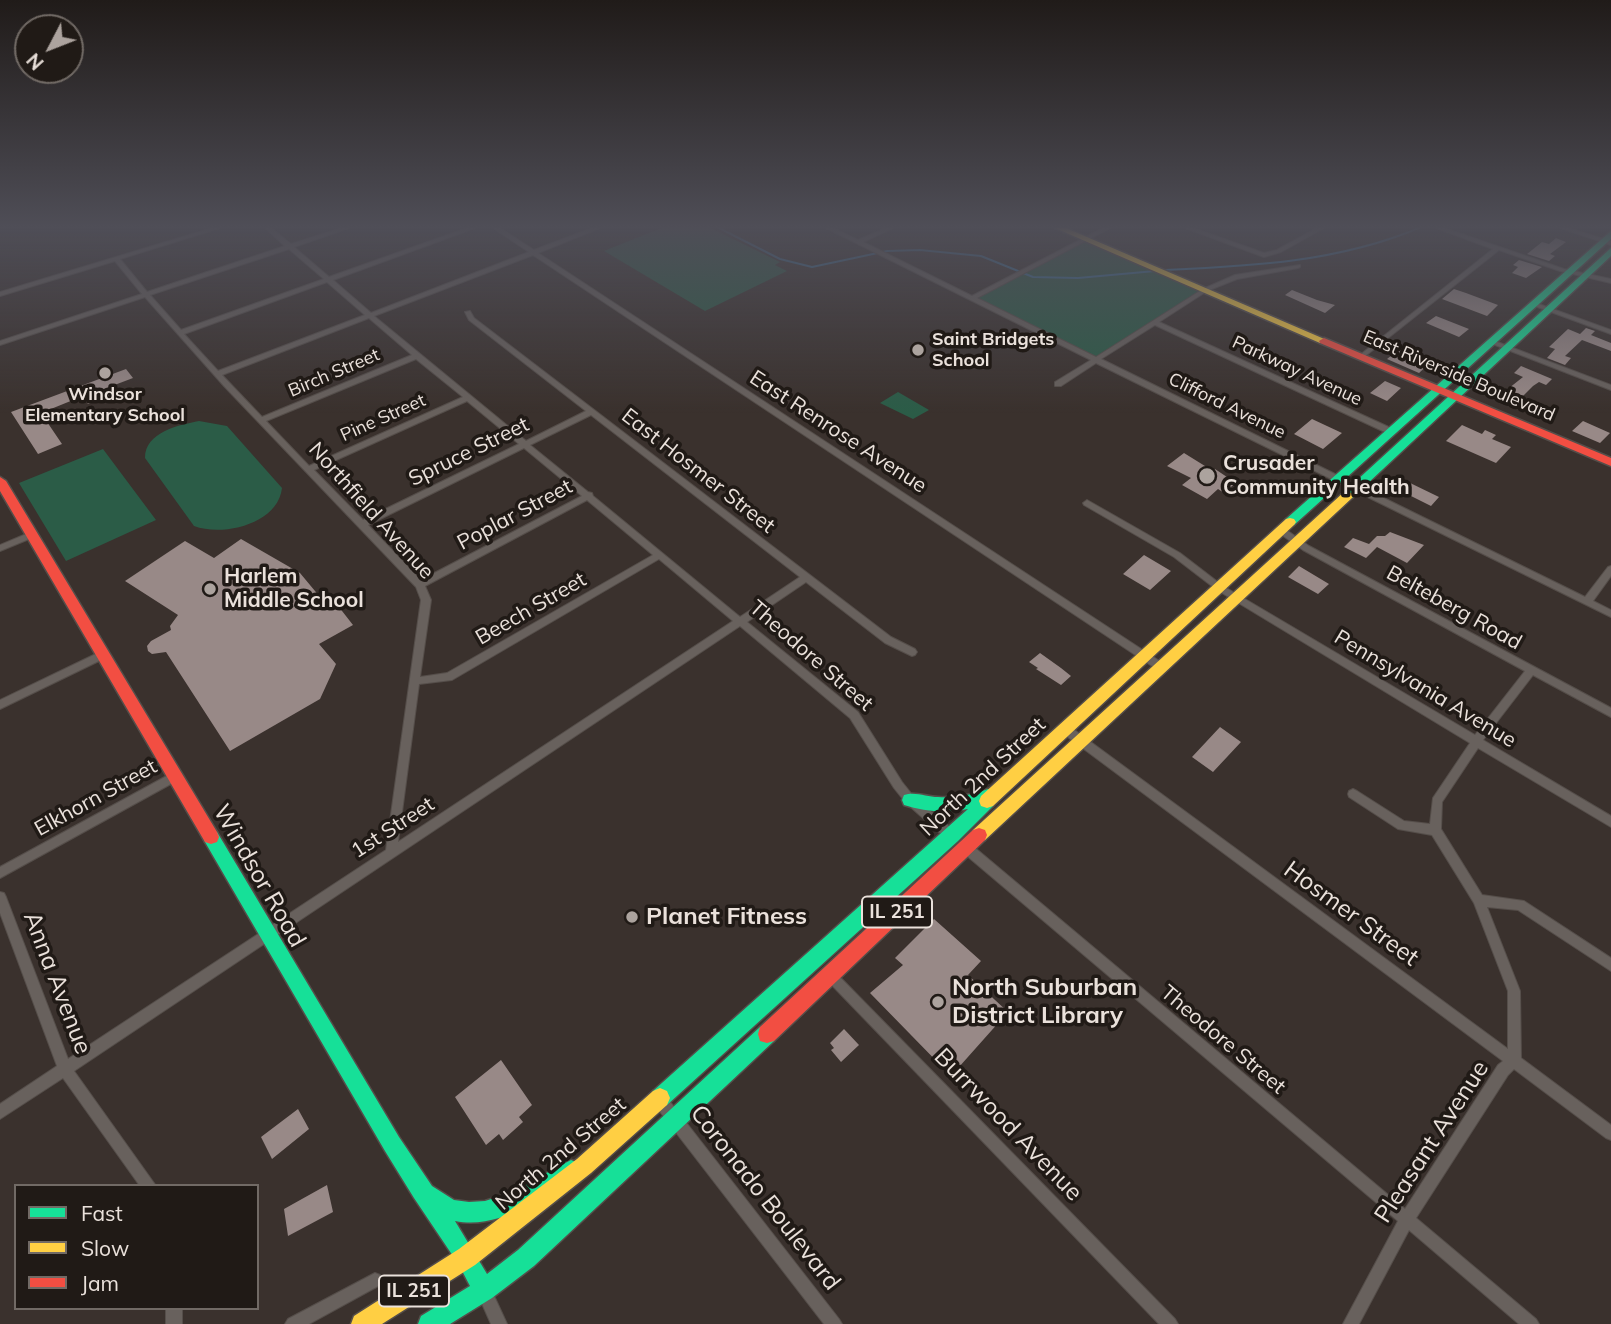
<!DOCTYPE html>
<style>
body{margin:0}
#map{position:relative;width:1611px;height:1324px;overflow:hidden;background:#3a312d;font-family:Mulish,sans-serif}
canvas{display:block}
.legend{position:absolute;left:14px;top:1184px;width:245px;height:126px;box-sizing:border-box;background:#201a16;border:2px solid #716a65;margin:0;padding:9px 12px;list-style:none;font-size:21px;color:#eae1db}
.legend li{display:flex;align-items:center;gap:14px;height:35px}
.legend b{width:35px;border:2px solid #716a65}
.north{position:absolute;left:14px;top:14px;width:70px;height:70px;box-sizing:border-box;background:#201a16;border:2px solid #716a65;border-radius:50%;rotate:228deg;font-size:19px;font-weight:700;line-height:28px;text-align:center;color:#eae1db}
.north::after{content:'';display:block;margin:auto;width:24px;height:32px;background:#aca39e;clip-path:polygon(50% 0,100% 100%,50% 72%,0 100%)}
</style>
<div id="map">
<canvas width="1611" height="1324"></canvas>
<ul class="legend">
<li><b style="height:9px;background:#16e098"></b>Fast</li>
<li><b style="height:9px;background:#ffcf43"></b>Slow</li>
<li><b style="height:9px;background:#f24e42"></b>Jam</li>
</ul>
<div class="north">N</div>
</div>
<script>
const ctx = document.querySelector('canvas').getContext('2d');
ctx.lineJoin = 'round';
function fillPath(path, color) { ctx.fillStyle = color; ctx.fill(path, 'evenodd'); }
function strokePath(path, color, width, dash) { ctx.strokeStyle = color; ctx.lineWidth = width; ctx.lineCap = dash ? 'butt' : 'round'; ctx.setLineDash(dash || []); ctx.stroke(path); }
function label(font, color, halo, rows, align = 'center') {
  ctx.font = font + ' Mulish,sans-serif'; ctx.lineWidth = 7; ctx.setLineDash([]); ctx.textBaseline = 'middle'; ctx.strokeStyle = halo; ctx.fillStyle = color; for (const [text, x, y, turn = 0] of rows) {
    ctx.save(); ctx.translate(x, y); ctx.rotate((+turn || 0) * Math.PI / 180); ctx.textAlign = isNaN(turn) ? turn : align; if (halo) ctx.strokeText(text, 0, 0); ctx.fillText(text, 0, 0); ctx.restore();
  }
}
fillPath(new Path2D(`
 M661 228H711L780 262 775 265 787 271 705 311 604 251Z
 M1086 239 1205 290 1095 358 973 299Z
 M898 392 929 410 913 419 880 403Z
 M199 421 227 426 282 488C278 524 223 537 194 526L145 458C145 432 179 425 199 421Z
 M103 449 156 520 66 561 19 483Z`), '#2b5c47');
strokePath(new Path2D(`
 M719 228 780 259 812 267 887 251 920 250 981 256 1033 277 1078 278 1155 271
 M1165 270C1252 266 1338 262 1419 228`), '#3975a3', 2);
fillPath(new Path2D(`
 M1556 238 1566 242 1550 254 1555 256 1549 261 1527 254 1542 242 1549 244Z
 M1519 260 1542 267 1526 278 1512 273 1518 267 1513 265Z
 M1454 289 1466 293 1498 305 1487 316 1442 299Z
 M1292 290 1317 300 1335 305 1325 313 1285 295Z
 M1436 316 1469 329 1459 337 1426 323Z
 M1586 328 1595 331 1591 335 1611 343V351L1582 340 1565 356 1571 358 1565 365 1547 358 1555 349 1549 347 1568 329 1580 334Z
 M1401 348 1432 361 1419 373 1387 359Z
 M1521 366 1552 379 1546 385 1539 382 1533 386 1516 403 1499 396 1523 377 1514 373Z
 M126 369 133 378 104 389 109 396 88 404 83 396 41 413 62 444 38 454 11 412Z
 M1385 381 1401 388 1387 401 1370 393Z
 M1312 419 1342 433 1323 449 1294 434Z
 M1583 421 1610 433 1600 443 1572 431Z
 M1462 425 1482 434 1485 430 1496 435 1492 439 1511 447 1496 463 1446 441Z
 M1184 453 1213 471 1215 469 1230 479 1239 480 1224 493 1218 489 1207 499 1182 485 1191 478 1167 466Z
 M1406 481 1439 497 1431 506 1397 489Z
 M1390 532 1424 545 1407 563 1377 547 1366 558 1344 547 1353 538 1369 544 1377 536H1385Z
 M241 539 300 573 320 597 328 593 353 625 319 644 336 664 320 699 230 751 166 652 152 654 148 651 147 646 151 641 171 630 170 626 178 615 125 581 185 541 214 558Z
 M1144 555 1171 571 1150 590 1123 574Z
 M1299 566 1329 584 1318 594 1288 577Z
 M1040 653 1061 668 1071 676 1061 685 1036 669 1038 668 1029 662Z
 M1220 727 1241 742 1213 772 1192 757Z
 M934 919 981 961 968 975 1008 1012 951 1076 870 993 903 965 895 958Z
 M844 1029 859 1045 841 1062 831 1050 834 1048 830 1043Z
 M501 1060 532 1105 519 1117 523 1122 503 1140 499 1134 486 1145 455 1097Z
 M298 1109 309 1129 272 1159 261 1137Z
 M327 1185 333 1212 288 1236 284 1209Z`), '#988987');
const street = new Path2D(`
 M212 228H220L120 259 147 292 285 246 265 228H271L291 244 341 228H349L294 247 329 277 467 228H475L333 280 371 313 529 252 493 228H500L534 250 592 228H600L538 253 1164 664 1166 667 1164 670H1158L533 255 374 316 526 441 586 411 469 320 465 312 470 311 474 318 891 637 915 649 917 652 915 655 912 656 885 643 806 582 747 622 858 712 902 782 914 797 956 832 958 836 956 840 952 841 948 840 906 803 894 788 850 718 740 626 74 1071 156 1186H140L63 1078 0 1119V1104L57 1066 0 913V892L4 893 6 897 68 1059 386 850 421 600 416 587 224 386 145 297 0 345V341L142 294 115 261 0 296V292ZM289 249 324 279 181 330 150 295ZM327 282 365 315 218 371 184 334ZM369 318 412 355 262 417 222 375ZM416 359 463 397 309 466 266 421ZM467 401 519 444 363 520 314 470ZM591 415 800 577 740 617 593 496 592 493 588 492 530 445ZM524 448 582 496 421 580 368 525ZM587 500 653 555 447 673 420 677 431 600 425 586ZM659 559 733 621 398 842 419 684 452 680Z
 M826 228H833L858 240 886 228H893L863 242 972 296 1103 228H1110L977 298 1096 357 1203 289 1235 275 1300 265V267L1298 268 1237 279 1207 291 1159 322 1393 429V433H1387L1155 325 1101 359 1585 597 1608 567 1611 566V576L1593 601 1611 610V617L1096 363 1061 386H1055V382L1091 360Z
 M1185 228H1193L1264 253 1277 250 1317 228H1324L1281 252 1264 257Z
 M1436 228H1444L1564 269 1611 279V283L1560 271 1499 250 1364 357H1360V355L1493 249Z
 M1560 228H1568L1611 241V245Z
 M1532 303H1536L1611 330V334L1532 305Z
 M1492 340 1611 385V390L1490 343 1489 342Z
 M1087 500 1180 553 1223 586 1475 735 1525 671 1303 550 1279 533 1278 531 1279 529H1285L1309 546 1611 708V717L1533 675 1483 740 1611 816V827L1478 748 1442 802 1441 829 1482 895 1524 901 1611 958V971L1518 910 1487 907 1520 991 1521 1058 1611 1125V1140L1606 1138 1514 1069 1508 1075 1416 1218 1536 1319 1539 1324H1519L1409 1230 1359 1324H1343L1398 1221 960 850 958 846 960 842 964 841 968 842 1405 1209 1498 1065 1503 1061 1061 732 1060 729 1061 726 1065 725 1069 726 1508 1049V991L1474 903 1432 835 1398 829 1349 797 1348 794 1349 791 1353 789 1357 791 1404 821 1430 824 1433 798 1470 743 1217 590 1174 557 1084 505 1083 503Z
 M31 532 34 533 35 535 34 537 0 551V545Z
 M102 651 105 652 107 655 105 658 0 709V700Z
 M174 772 178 774 179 777 178 780 0 878V867Z
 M828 967 832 969 1175 1319 1178 1324H1159L824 977 822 973 824 969Z
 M659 1092 664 1094 839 1319 842 1324H824L654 1104 652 1099 654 1094Z
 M375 1273 380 1275 382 1280 380 1285 309 1324H285L288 1319Z
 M484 1282 489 1285 507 1324H491L476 1290 479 1285Z
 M166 1308H182V1324H166Z`);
const fast = new Path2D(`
 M1611 231V239L1294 525H1286L1284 522 1286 519Z
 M1611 248V256L1352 498H1344V492Z
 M988 789 994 791 996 796 993 806 958 841 667 1105 660 1108 653 1105 650 1098 653 1091 968 809C947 813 925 812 904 805L902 800 904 795C915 791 927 797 938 797 955 798 972 795 988 789Z
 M211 830 217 832 399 1137 432 1186 454 1200 469 1202 485 1201 507 1194 571 1160 578 1163 581 1170 578 1177C539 1197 501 1230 455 1221L487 1274 518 1250 760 1027 767 1025 774 1027 776 1034 774 1041 534 1266 492 1298 450 1324H418L421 1316 470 1286 459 1265 414 1198 385 1151 205 842 203 837 205 832Z`);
const slow = new Path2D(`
 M1055 228H1066L1329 341 1320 343Z
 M1348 491 1354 495 1352 498 985 840 979 842 973 840 971 835 973 830 1344 492Z
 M1290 518 1294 519 1296 522 1294 525 993 806 987 808 981 806 979 801 981 796 1286 519Z
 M660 1088 667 1091 670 1098 667 1105 591 1173 475 1265 382 1324H351L354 1316 459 1249 577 1159 653 1091Z`);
const jam = new Path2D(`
 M1324 338 1611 458V466L1320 343 1319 341Z
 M0 477 6 481 217 832 219 837 217 842 211 844 205 842 0 491Z
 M979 828 985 830 987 835 985 840 774 1041 767 1043 760 1041 758 1034 760 1027 973 830Z`);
strokePath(street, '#554e4a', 2);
strokePath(fast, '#554e4a', 3);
strokePath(slow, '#554e4a', 3);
strokePath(jam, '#554e4a', 3);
fillPath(street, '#68615d');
fillPath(fast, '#16e098');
fillPath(slow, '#ffcf43');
fillPath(jam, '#f24e42');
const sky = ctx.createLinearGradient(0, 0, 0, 413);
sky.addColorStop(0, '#201b19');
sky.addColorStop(0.55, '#4f4e57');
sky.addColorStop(1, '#4f4e5700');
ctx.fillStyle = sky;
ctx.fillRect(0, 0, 1611, 413);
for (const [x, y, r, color] of [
 [918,350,7,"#aca39e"],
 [105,373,7,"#aca39e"],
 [1207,476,9,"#aca39e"],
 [210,589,7,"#aca39e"],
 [632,917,7,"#aca39e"],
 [938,1002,7,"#aca39e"]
]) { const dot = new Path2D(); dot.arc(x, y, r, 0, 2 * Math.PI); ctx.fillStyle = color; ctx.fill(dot); strokePath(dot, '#201a16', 2.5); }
label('bold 18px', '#eae1db', '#201a16', [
 ["Saint Bridgets",932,340],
 ["School",932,361],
 ["Windsor",105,395,"center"],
 ["Elementary School",105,416,"center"]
], 'left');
label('18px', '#eae1db', '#201a16', [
 ["Parkway Avenue",1297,371,25],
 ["Birch Street",334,373,-23],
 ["East Riverside Boulevard",1459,376,23],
 ["Clifford Avenue",1227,406,26],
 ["Pine Street",383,418,-24]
]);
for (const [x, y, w] of [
 [897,912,70],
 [414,1291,70]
]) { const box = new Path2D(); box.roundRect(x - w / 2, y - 15.5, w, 31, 5); ctx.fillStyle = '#201a16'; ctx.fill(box); strokePath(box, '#eae1db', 2); }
label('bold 19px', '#eae1db', null, [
 ["IL 251",897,912],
 ["IL 251",414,1291]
]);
label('21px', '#eae1db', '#201a16', [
 ["East Renrose Avenue",838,432,33],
 ["Spruce Street",469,452,-26],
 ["East Hosmer Street",698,471,38],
 ["Northfield Avenue",371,511,48],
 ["Poplar Street",515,515,-28],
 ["Belteberg Road",1454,608,29],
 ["Beech Street",531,609,-30],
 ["Theodore Street",811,656,41],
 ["Pennsylvania Avenue",1425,689,31],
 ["North 2nd Street",983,777,-43],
 ["Elkhorn Street",96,798,-29],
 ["1st Street",393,828,-33],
 ["Theodore Street",1223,1040,40],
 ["North 2nd Street",561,1154,-40]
]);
label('bold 21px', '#eae1db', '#201a16', [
 ["Crusader",1223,464],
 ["Community Health",1223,488],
 ["Harlem",224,577],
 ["Middle School",224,601]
], 'left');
label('24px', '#eae1db', '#201a16', [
 ["Windsor Road",259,876,60],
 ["Hosmer Street",1351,914,36],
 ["Anna Avenue",57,983,69],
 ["Burrwood Avenue",1008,1125,46],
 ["Pleasant Avenue",1432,1142,-57],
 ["Coronado Boulevard",765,1198,52]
]);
label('bold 24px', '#eae1db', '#201a16', [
 ["Planet Fitness",646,917],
 ["North Suburban",952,988],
 ["District Library",952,1016]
], 'left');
</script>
